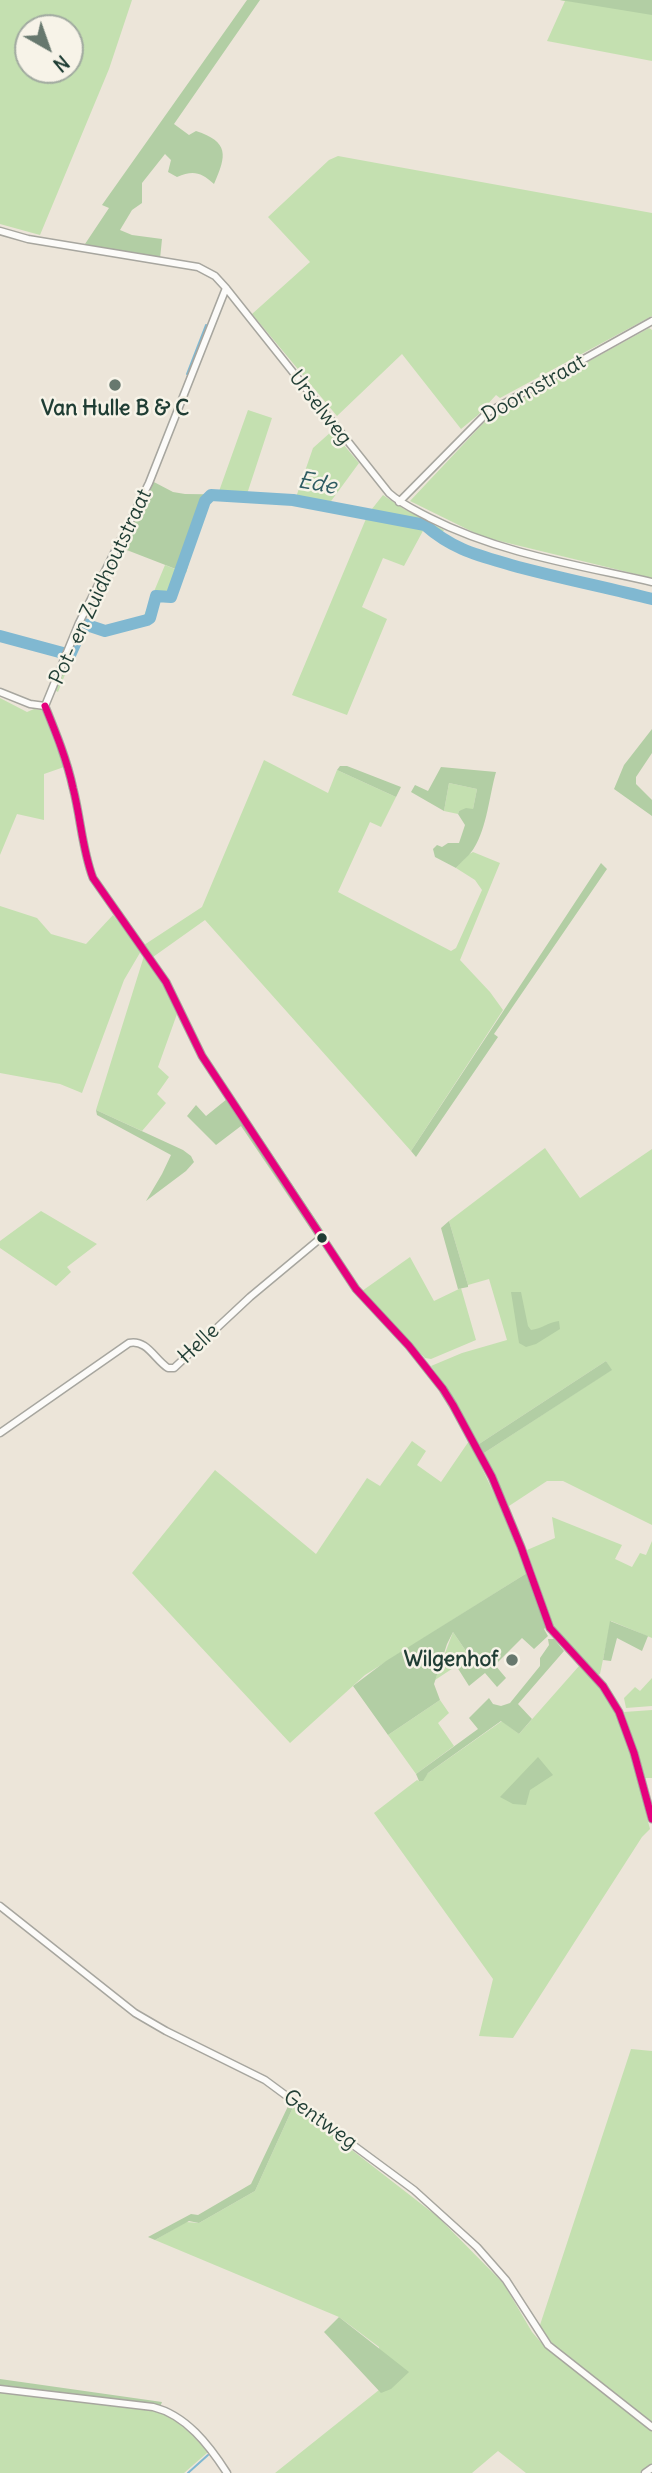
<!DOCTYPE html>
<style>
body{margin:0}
#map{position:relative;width:652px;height:2473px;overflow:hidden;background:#ece5d9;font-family:Delius,sans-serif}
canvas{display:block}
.north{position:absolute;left:14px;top:14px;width:70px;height:70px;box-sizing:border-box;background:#f7f3e8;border:2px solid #a1aaa0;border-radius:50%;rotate:140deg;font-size:19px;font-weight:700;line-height:28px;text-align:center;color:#1f3d34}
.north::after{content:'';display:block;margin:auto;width:24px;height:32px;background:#67786e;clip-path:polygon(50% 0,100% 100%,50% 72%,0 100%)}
</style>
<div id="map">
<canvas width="652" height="2473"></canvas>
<div class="north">N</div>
</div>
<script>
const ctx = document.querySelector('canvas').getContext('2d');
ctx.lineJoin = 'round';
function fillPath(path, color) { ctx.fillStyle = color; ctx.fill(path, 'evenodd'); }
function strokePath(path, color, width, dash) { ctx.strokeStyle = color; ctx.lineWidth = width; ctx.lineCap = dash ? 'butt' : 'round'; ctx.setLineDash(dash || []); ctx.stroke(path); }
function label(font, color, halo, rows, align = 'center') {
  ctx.font = font + ' Delius,sans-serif'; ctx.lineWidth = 5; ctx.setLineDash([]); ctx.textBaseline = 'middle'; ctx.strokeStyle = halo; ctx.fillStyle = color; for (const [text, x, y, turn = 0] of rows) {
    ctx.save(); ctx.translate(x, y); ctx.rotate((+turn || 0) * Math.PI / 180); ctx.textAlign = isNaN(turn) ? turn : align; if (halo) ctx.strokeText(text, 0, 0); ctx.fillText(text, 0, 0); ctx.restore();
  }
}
fillPath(new Path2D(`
 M0 0H132L109 69 40 235 0 224ZM70 28V70H28V28Z
 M560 0H652V61L547 41 565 1Z
 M338 156 652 213V316L500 398 496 395 478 415 461 429 402 354 337 416 252 314 310 262 268 217 329 160Z
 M649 328 652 330V578L483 537 410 501 490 416Z
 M248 410 272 418 247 494H218Z
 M332 431 359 463 326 508 294 503 313 448Z
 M383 495 404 509 444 530 438 539 424 529 404 566 383 558 362 607 387 619 347 715 292 695 368 514Z
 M165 565 180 571 170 599H157L150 621 102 633 84 627 58 692 54 690 83 620 101 628 143 618Z
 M0 698 27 712 34 709 42 710 64 767 44 774V820L17 814 0 855Z
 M264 760 328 793 337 770 396 797 381 827 370 822 338 892 451 951 456 948 482 890 475 880 456 868 467 855 473 852 500 863 460 960 490 992 503 1010 411 1151 205 920 153 957 144 945 202 907Z
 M449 783 477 789 473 809 459 811 458 814 444 811Z
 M0 906 37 918 51 934 86 944 113 915 141 951 124 980 82 1093 60 1084 0 1073Z
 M144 956 161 981 177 1014 158 1067 169 1077 157 1094 166 1103 142 1131 96 1110Z
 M545 1148 580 1198 652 1149V1525L563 1481H547L509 1506 484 1453 611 1370 606 1361 479 1444 451 1394 431 1366 462 1353 507 1340 489 1279 468 1285 449 1221Z
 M41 1211 97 1244 67 1267 71 1272 56 1286 0 1248V1241Z
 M410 1257 434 1301 461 1288 476 1340 431 1359 425 1358 362 1291Z
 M412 1441 426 1451 417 1465 441 1482 469 1441 498 1502 527 1573 365 1675 290 1743 132 1573 215 1470 316 1554 367 1478 380 1486Z
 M552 1517 622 1545 615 1559 632 1567 640 1553 646 1555 652 1541V1638L611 1621 600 1674 596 1675 554 1628 527 1550 555 1538Z
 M453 1632 470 1657 435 1680Z
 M579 1666C589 1677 601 1687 608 1699 633 1736 639 1787 650 1829L642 1837 513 2038 479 2036 493 1979 374 1813 417 1780 419 1781 428 1773 502 1721 519 1734Z
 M652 1678V1706L626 1708 624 1698 635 1687 640 1691Z
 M440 1700 449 1713 438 1723 454 1746 416 1774 388 1735Z
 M652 1710V1778H644L624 1712Z
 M631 2049 652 2051V2423L560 2352 539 2328Z
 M294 2105 438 2217 504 2284 532 2332 545 2347 652 2431V2465L640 2473H526L498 2451 472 2473H275L379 2390 382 2393 379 2347 339 2317 155 2240 186 2222 199 2223 255 2191Z
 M0 2392 151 2410C181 2418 188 2430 208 2452L184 2473H0Z`), '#c4e0b0');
fillPath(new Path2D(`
 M247 0H260L174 124 189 135 196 131C229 142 227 155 214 184 201 172 193 170 177 177L168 172 171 160 165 154 142 183V203L132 210 120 230 132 235 162 239 160 259 83 247 109 208 102 205Z
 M560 0H652V15Z
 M152 481 173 492 185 494 262 495 261 501 206 498 193 536 196 537 186 573 119 547Z
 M652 729V753L636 777V784L652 800V816L614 789 624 765Z
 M340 766H347L401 787 396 797 337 770Z
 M441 767 496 772C489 797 487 827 474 848 471 854 461 862 456 868L435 857 433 849 437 845 442 847 448 843H459L465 825 458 814 459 811 466 808 473 809 477 789 449 783 444 811 411 792 415 785 428 791Z
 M601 863 607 869 494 1034 498 1037 416 1157 411 1151Z
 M227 1099 239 1118 245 1114 324 1232 316 1237 241 1126 216 1145 187 1116 196 1105 206 1116Z
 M96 1110 183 1150 191 1156 194 1162 186 1171 146 1201 162 1174 171 1155 97 1115Z
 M449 1221 468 1285V1287L458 1289 441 1228Z
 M511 1292H521L528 1326 531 1330C542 1329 548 1322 559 1321L560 1329 536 1344 526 1347 519 1343Z
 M606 1361 612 1370 484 1453 479 1444Z
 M527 1573 547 1626 544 1629 548 1636 534 1649 522 1638 495 1665 506 1678 497 1687 485 1673 469 1686 457 1667 470 1657 453 1632 447 1644 434 1684 440 1700 388 1735 353 1686 386 1661Z
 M610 1621 648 1636 642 1651 617 1638 611 1661 603 1660Z
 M548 1639H554L564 1651 518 1704 532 1719 519 1734 501 1721 428 1773 423 1781H419L416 1774 478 1729 469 1718 489 1698 493 1704 501 1706 510 1703 540 1666V1658L549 1645Z
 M538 1757 553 1775 530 1790 526 1805 513 1804 500 1797Z
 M290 2102 294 2105 255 2191 199 2223 189 2221 155 2240 148 2237 191 2214 198 2215 251 2184Z
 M339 2317 409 2372 391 2389 381 2393 324 2332Z
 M0 2379 162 2402 160 2407 0 2385Z`), '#b2cea4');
strokePath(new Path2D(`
 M187 374 206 325
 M188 2473 208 2455`), '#80b8d1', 2);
strokePath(new Path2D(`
 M0 636 63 653
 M70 655 84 624 105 631 147 620 150 618 156 596 171 597 205 501 211 495 293 500 425 525C452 549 477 555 511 565 558 578 605 587 652 599`), '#80b8d1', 12);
const street = new Path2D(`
 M0 231 28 239 198 267 215 276 226 288 389 493C401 504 415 510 430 518 499 553 577 565 652 582
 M399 502 487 413 652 321
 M0 692 30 704 45 706
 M45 706C56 733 67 760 73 788 81 819 82 849 93 878L166 982 202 1056 356 1289 409 1346 443 1389 453 1405 492 1477 521 1547 550 1628 603 1686 619 1712 634 1753 652 1819
 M45 706 79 623 149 483 226 288
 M0 1433 129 1343C147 1339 155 1360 168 1368H174L250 1297 322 1237
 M0 1906 135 2013 166 2031 265 2080 414 2190 477 2247 506 2280 548 2345 652 2427
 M0 2389 153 2407C186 2415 209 2445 227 2473
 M645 2473 652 2468`);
strokePath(street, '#a7a69f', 9);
strokePath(street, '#fcfbf9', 6);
strokePath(new Path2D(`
 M45 706C56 733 67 760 73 788 81 819 82 849 93 878L166 982 202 1056 356 1289 409 1346 443 1389 453 1405 492 1477 521 1547 550 1628 603 1686 619 1712 634 1753 652 1819`), '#e5007d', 7);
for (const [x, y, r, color] of [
 [115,385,7,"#67786e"],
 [322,1238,6,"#1f3d34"],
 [512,1660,7,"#67786e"]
]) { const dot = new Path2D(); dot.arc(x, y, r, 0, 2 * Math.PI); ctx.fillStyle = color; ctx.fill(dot); strokePath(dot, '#f7f3e8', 2.5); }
label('21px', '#1f3d34', '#f7f3e8', [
 ["Doornstraat",534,389,-30],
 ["Urselweg",320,408,52],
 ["Pot- en Zuidhoutstraat",101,587,-65],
 ["Helle",199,1344,-43],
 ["Gentweg",320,2120,36]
]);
label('bold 21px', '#1f3d34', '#f7f3e8', [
 ["Van Hulle B & C",115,409],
 ["Wilgenhof",498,1660,"right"]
]);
label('italic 23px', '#2e5c62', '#f7f3e8', [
 ["Ede",317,484,10]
]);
</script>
